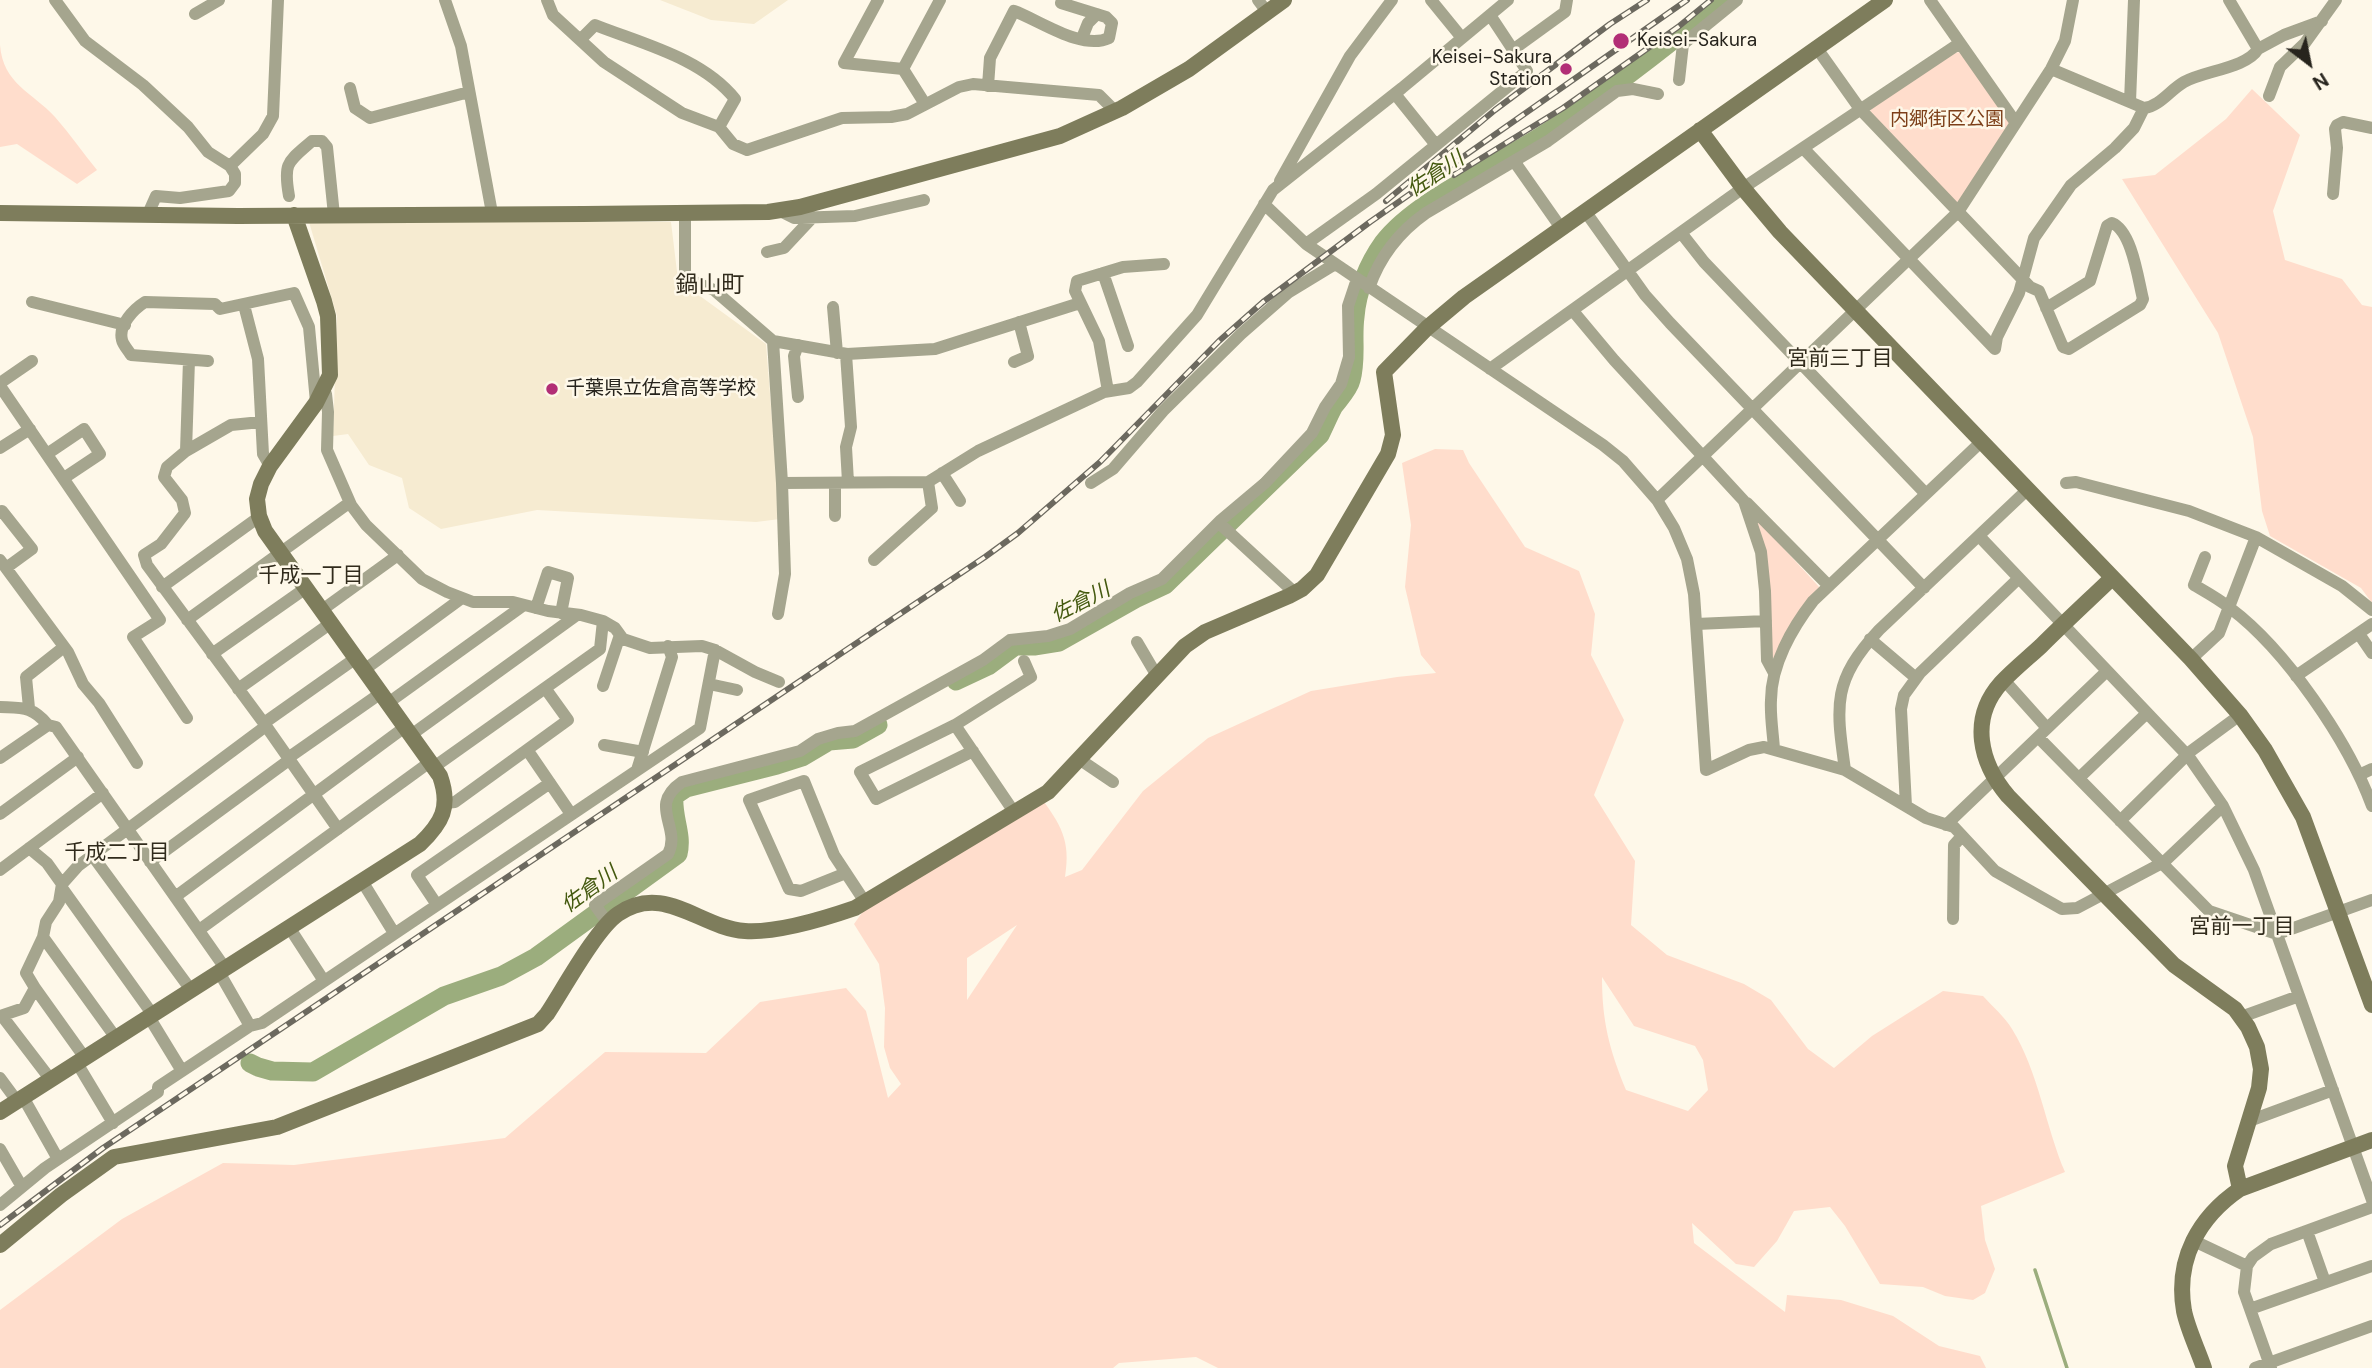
<!DOCTYPE html>
<meta charset="utf-8">
<style>
body{margin:0}
#map{position:relative;width:2372px;height:1368px;overflow:hidden;background:#fef8e9;font-family:"DM Sans",sans-serif}
canvas{display:block}
.north{position:absolute;left:2274px;top:28px;width:70px;height:70px;-webkit-text-stroke:5px #fef8e9;paint-order:stroke;rotate:148deg;font-size:19px;font-weight:700;line-height:28px;text-align:center;color:#27241d}
.north::after{content:'';display:block;margin:auto;width:24px;height:32px;background:#27241d;clip-path:polygon(50% 0,100% 100%,50% 72%,0 100%)}
</style>
<div id="map">
<canvas width="2372" height="1368"></canvas>
<div class="north">N</div>
</div>
<script>
const ctx = document.querySelector('canvas').getContext('2d');
ctx.lineJoin = 'round';
function fillPath(path, color) { ctx.fillStyle = color; ctx.fill(path, 'evenodd'); }
function strokePath(path, color, width, dash) { ctx.strokeStyle = color; ctx.lineWidth = width; ctx.lineCap = dash ? 'butt' : 'round'; ctx.setLineDash(dash || []); ctx.stroke(path); }
function label(font, color, halo, rows, align = 'center') {
  ctx.font = font + ' "DM Sans","Noto Sans JP",sans-serif'; ctx.lineWidth = 5; ctx.setLineDash([]); ctx.textBaseline = 'middle'; ctx.strokeStyle = halo; ctx.fillStyle = color; for (const [text, x, y, turn = 0] of rows) {
    ctx.save(); ctx.translate(x, y); ctx.rotate((+turn || 0) * Math.PI / 180); ctx.textAlign = isNaN(turn) ? turn : align; if (halo) ctx.strokeText(text, 0, 0); ctx.fillText(text, 0, 0); ctx.restore();
  }
}
fillPath(new Path2D(`
 M660 0H788L754 24 711 20Z
 M309 222H671L678 280 766 344 780 519 756 522 537 510 441 529 409 508 402 478 369 465 348 434 333 436 337 316Z`), '#f6ebd1');
fillPath(new Path2D(`
 M0 45C3 84 32 92 55 117 70 134 83 153 97 170L77 184 17 144 0 147Z
 M1962 52 2010 122 1961 202 1956 204 1870 113 1871 104 1950 53Z
 M2252 89 2300 135 2273 211 2285 260 2342 279 2362 305 2372 307V603L2361 588 2270 536 2262 511 2253 437 2218 333 2122 179 2155 175 2226 119Z
 M1435 449 1463 450 1469 463 1525 547 1579 571 1595 614 1591 655 1624 720 1594 795 1635 861 1631 925 1667 955 1744 984 1771 1000 1808 1049 1834 1068 1872 1036 1943 991 1983 996C1992 1006 2005 1017 2012 1029 2039 1073 2045 1125 2065 1172L1981 1206 1985 1240 1995 1269 1985 1293 1973 1300 1945 1296 1923 1287 1880 1284 1845 1226 1830 1207 1794 1211 1777 1241 1754 1267 1736 1264 1692 1223 1694 1243 1785 1312 1787 1295 1841 1300 1893 1316 1939 1346 1980 1356 1986 1368H1218L1196 1357 1119 1363 1113 1368H0V1310L122 1219 223 1163 294 1165 505 1138 605 1052 706 1053 760 1002 846 988 866 1011 888 1098 901 1084 890 1068 884 1047 885 1008 879 964 854 924 876 893 1039 795C1061 825 1071 840 1065 877L1082 870 1143 791 1208 738 1311 691 1397 677 1436 673 1421 655 1405 587 1411 525 1402 463ZM1017 925 967 1000V958ZM1602 977 1634 1026 1695 1046 1703 1060 1708 1090 1688 1111 1626 1090C1609 1049 1602 1021 1602 977Z
 M1758 520 1820 588 1774 658H1771L1756 525Z`), '#fdc');
strokePath(new Path2D(`
 M2035 1270 2067 1368`), '#9bad7d', 3.5);
strokePath(new Path2D(`
 M956 681 988 666 1015 646H1034L1059 642 1135 599 1165 585 1320 435C1325 425 1329 415 1334 406 1340 398 1349 389 1351 380 1357 358 1352 338 1355 317 1357 291 1368 264 1383 243 1416 199 1502 163 1549 131 1610 91 1667 46 1723 0
 M250 1063 258 1067 272 1071 313 1072 444 996 501 976 536 957 678 854C683 834 672 817 674 796L686 788 777 765 802 757 829 741 853 739 878 725`), '#9bad7d', 19);
strokePath(new Path2D(`
 M55 0 85 41 143 85 188 127 208 152 230 166 235 174V183L229 191 180 198 156 196 148 214
 M445 0 461 46 492 213
 M547 0 553 15 604 62 682 113 719 127
 M878 0 844 63 903 69
 M1258 0 1267 12
 M1431 0 1462 38
 M1930 0 2016 123
 M2229 0 2258 49
 M195 14 219 0
 M1082 38 1088 23 1097 14
 M580 40 595 25C643 44 702 58 735 99L719 127 733 144 747 150 842 118 891 117 907 114 959 87 973 84 1099 95 1115 111
 M1816 47 1860 109 2030 287 2039 291 2063 347 2069 349 2140 305 2143 299C2138 279 2132 231 2112 223L2107 226 2090 281 2046 308
 M1514 49 1565 12 1567 0
 M903 69 940 0
 M903 69 925 104
 M2051 69 2144 108C2160 106 2170 90 2184 82 2203 71 2247 68 2258 49L2284 35 2322 21
 M1679 80 1683 44 1737 0
 M988 86 990 58 1014 11C1039 20 1082 51 1109 38L1112 23 1106 17 1061 3
 M350 88 355 108 370 118 469 92
 M1395 94 1436 145
 M2269 96 2280 67 2305 43 2336 0
 M2130 102 2134 0
 M1803 148 1995 349 1997 337 2019 293 2034 238 2071 185 2115 148 2134 128 2144 108
 M1514 161 1561 228
 M230 166 263 134 273 116 278 0
 M1280 181 1350 56 1392 0
 M2333 194 2337 148 2335 129 2337 125 2343 122 2372 128
 M289 196C283 162 288 162 312 141H322L327 147 334 215
 M1264 204 1306 244 1603 445 1623 461 1657 500 1674 528 1687 559 1694 594 1706 770 1749 750 1764 747 1845 770 1926 818 1954 827 1995 871 2062 909 2077 908 2164 862 2223 806
 M778 210 794 218 855 216 924 200
 M1585 211 1645 295 1670 323 1924 588
 M685 213V278L714 290 773 341 847 354 935 349 1080 303
 M1682 234 1704 262 1926 494
 M1306 244 1376 194 1527 71 1490 15
 M767 252 784 248 813 217
 M1103 273 1128 346
 M1369 288C1380 256 1399 232 1426 213L1548 141 1617 91 1633 89 1658 94
 M32 302 125 325
 M244 305 258 359 263 454 270 466
 M833 307 837 353
 M1573 311 1614 360 1744 501 1761 552 1765 591 1767 660 1774 673
 M773 341 782 483 785 574 778 614
 M846 354 851 427 846 447 848 482
 M208 361 131 355C129 351 123 345 122 340 118 325 134 309 145 302L215 304 220 309 294 293 309 327 316 402
 M1014 362 1028 356 1019 322
 M1490 369 1743 188 1960 43
 M0 383 32 361
 M0 386 160 620 133 637 187 718
 M1108 391 1099 341 1075 291 1077 281 1123 267 1164 264
 M322 394H326L328 412 327 450 351 505 366 525 422 579 447 592 473 602H513L548 611 581 615 603 621 615 628 623 639 650 648 702 646 715 650 755 672 779 682
 M798 397 794 356 798 345
 M261 422 231 425 186 451 167 467 164 477 182 500 185 513 161 544 144 555 147 565 266 726 338 829
 M0 448 30 429
 M186 451 189 360
 M47 454 84 429 100 454 64 478
 M942 473 960 501
 M782 483 928 482 978 451 1104 392 1129 388 1137 382 1197 315 1273 190 1402 88 1508 0
 M1091 483 1113 469 1163 411 1241 334 1289 292 1335 264
 M2066 483 2076 482 2189 511 2256 537 2219 633 2191 659
 M1657 500 1958 212 2051 69 2065 41 2073 0
 M1747 503 1829 586
 M0 513 2 511 32 549 6 568
 M835 516V483
 M1219 523 1295 593
 M1979 536 2189 757 2223 806 2254 870 2372 1200
 M2256 537 2342 586 2372 610
 M2205 557 2194 585C2206 592 2219 599 2230 608 2286 650 2348 741 2372 806
 M0 560 68 652 83 684 99 703 137 763
 M874 560 932 508 928 482
 M162 587 259 517
 M536 608 548 572 568 578 561 613
 M322 610 398 555
 M187 620 349 503
 M1696 624 1766 621
 M2359 634 2372 653
 M1870 639 1916 678
 M1137 642 1157 676
 M212 654 306 588
 M364 670 462 598
 M2296 676 2372 624
 M2004 680 2047 728
 M709 684 737 690
 M603 686 620 635
 M238 689 331 623
 M388 703 524 605
 M0 707C23 708 32 706 48 725
 M29 708 26 677 64 647
 M264 723 356 658
 M955 725 860 772 876 799 973 751
 M411 735 577 615
 M2038 737 2209 911 2277 934 2372 900
 M604 745 643 752
 M1774 749C1773 733 1770 716 1771 700 1771 665 1792 628 1813 601L1981 442
 M528 751 571 814
 M0 758 48 725 56 727 225 968
 M288 758 381 693
 M1079 759 1113 782
 M434 767 600 649 603 621
 M637 770 672 657 668 646
 M1845 770C1836 705 1832 681 1879 630L2027 490
 M2359 775 2372 769
 M2079 778 2147 713
 M445 803 455 802 568 720 545 688
 M1906 806 1901 709 1904 695 1920 673 2019 578
 M1014 812 955 725 1031 677 1024 661
 M0 814 78 757
 M2120 821 2191 751 2240 715
 M1946 825 2107 671
 M29 848 47 863 62 884
 M92 855 191 990
 M150 862 289 760
 M0 870 103 793
 M846 873 801 891 789 889 749 800 804 781 834 855 865 902
 M362 881 394 933
 M62 888 153 1015
 M175 897 405 727
 M437 905 417 875 550 783
 M1953 919 1954 845 1962 836
 M608 923 595 905 668 854C682 827 647 806 682 782L800 751 818 739 838 733 855 731 983 660 1010 640 1048 636 1070 629 1130 593 1162 579 1221 520 1265 483 1312 433 1325 407 1341 384 1349 357 1348 306 1357 279
 M289 927 324 981
 M199 930 430 762
 M43 937 116 1038
 M35 988 85 1058
 M0 1016 24 1008 35 988 26 973 43 937 46 922 59 902 62 884 78 866 266 726
 M2 1016 51 1080
 M149 1017 182 1071
 M2241 1017 2299 996
 M250 1026 262 1023 700 728 715 650
 M77 1063 113 1123
 M0 1078 17 1101
 M23 1097 58 1159
 M2249 1121 2333 1090
 M0 1149 22 1187
 M0 1205 45 1168 158 1092V1087L250 1026 219 972
 M2307 1231 2325 1282
 M2192 1240 2247 1266
 M2250 1309 2372 1266
 M2255 1368 2372 1326
 M2271 1368 2244 1292 2247 1266 2253 1257 2271 1244 2372 1207`), '#a5a58e', 12);
strokePath(new Path2D(`
 M1700 130 1743 188 1780 232 2191 659 2240 715 2265 750 2303 817 2372 1005
 M0 213 238 216 584 214 768 212 800 207 1060 136 1122 108 1189 69 1284 0
 M2112 578C2088 601 2064 623 2041 646 2028 658 2013 670 2001 683 1969 719 1980 763 2008 796L2174 965 2235 1009 2248 1027 2257 1047 2261 1069 2259 1088 2235 1166 2240 1189
 M0 1112 420 844C442 823 451 807 440 776L265 531 259 516 257 499 261 484 270 466 316 403 330 375 328 316 324 301 294 215
 M0 1245 61 1195 114 1157 277 1127 538 1024 547 1014C563 990 596 929 618 914 664 882 700 928 745 931 776 933 826 918 855 908L1048 792 1185 646 1205 632 1289 596 1302 589 1317 575 1388 454 1393 435 1384 372 1427 328 1464 297 1885 0
 M2204 1368C2198 1350 2188 1330 2184 1311 2175 1259 2199 1217 2240 1189L2372 1140`), '#7e7d5c', 16);
const rail = new Path2D(`
 M1454 175 1563 108 1678 27 1711 0
 M1386 201 1495 110 1610 24 1647 0
 M0 1225 103 1148 985 557 1018 533 1100 462 1219 341 1263 302 1370 222 1687 0`);
strokePath(rail, '#6c695f', 6);
strokePath(rail, '#fef8e9', 3.5, [10]);
for (const [x, y, r, color] of [
 [1621,41,9,"#b22e76"],
 [1566,69,7,"#b22e76"],
 [552,389,7,"#b22e76"]
]) { const dot = new Path2D(); dot.arc(x, y, r, 0, 2 * Math.PI); ctx.fillStyle = color; ctx.fill(dot); strokePath(dot, '#fef8e9', 2.5); }
label('19px', '#27241d', '#fef8e9', [
 ["Keisei-Sakura",1637,41],
 ["Keisei-Sakura",1552,58,"right"],
 ["Station",1552,80,"right"],
 ["千葉県立佐倉高等学校",566,389]
], 'left');
label('19px', '#7d3f19', '#fef8e9', [
 ["内郷街区公園",1947,120]
]);
label('italic 21px', '#44590f', '#fef8e9', [
 ["佐倉川",1436,175,-34],
 ["佐倉川",1081,603,-27],
 ["佐倉川",590,890,-36]
]);
label('21px', '#312b1c', '#fef8e9', [
 ["宮前三丁目",1840,359],
 ["千成一丁目",311,576],
 ["千成二丁目",117,853],
 ["宮前一丁目",2242,927]
]);
label('23px', '#312b1c', '#fef8e9', [
 ["鍋山町",710,286]
]);
</script>
